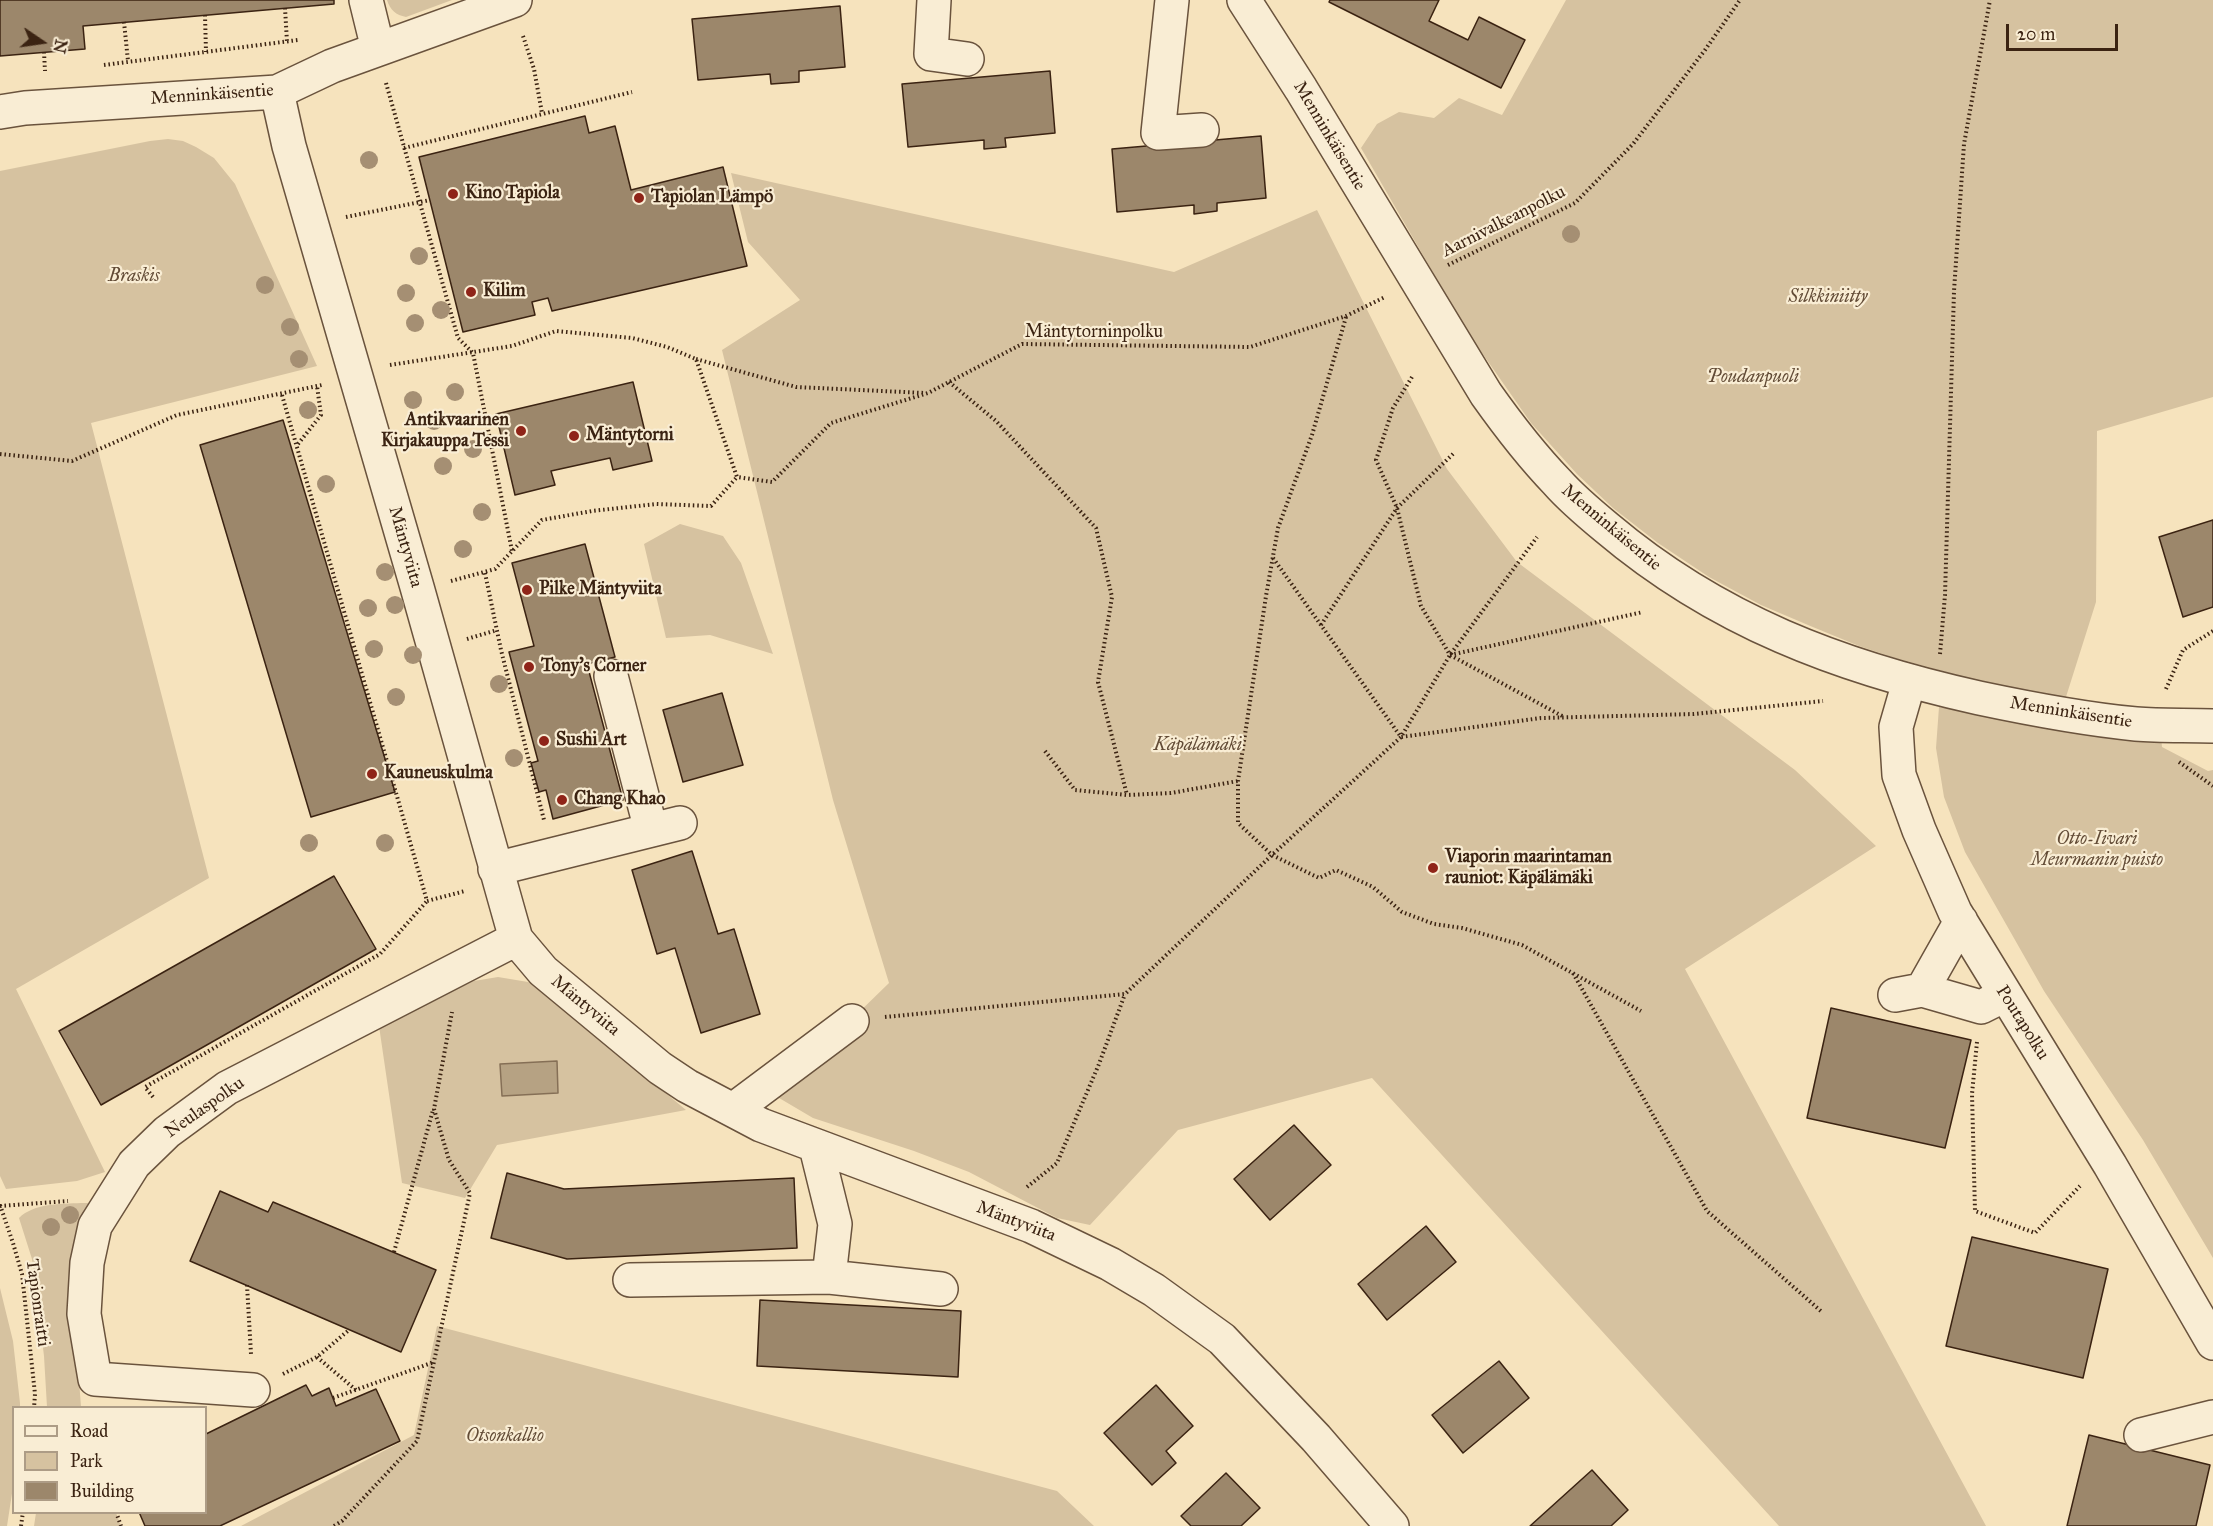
<!DOCTYPE html>
<meta charset="utf-8">
<style>
body{margin:0}
#map{position:relative;width:2213px;height:1526px;overflow:hidden;background:#f6e3bd;font-family:"IM FELL Great Primer",serif}
canvas{display:block}
.legend{position:absolute;left:12px;top:1406px;width:195px;height:108px;box-sizing:border-box;background:#f9edd4;border:2px solid #ad9c86;margin:0;padding:8px 10px;list-style:none;font-size:18px;color:#3b2312}
.legend li{display:flex;align-items:center;gap:12px;height:30px}
.legend b{width:30px;border:2px solid #ad9c86}
.north{position:absolute;left:12px;top:12px;width:60px;height:60px;-webkit-text-stroke:4px #f9edd4;paint-order:stroke;rotate:103deg;font-size:16px;font-weight:700;line-height:24px;text-align:center;color:#3b2312}
.north::after{content:'';display:block;margin:auto;width:21px;height:27px;background:#3b2312;clip-path:polygon(50% 0,100% 100%,50% 72%,0 100%)}
.scale{position:absolute;left:2006px;top:24px;width:112px;height:27px;box-sizing:border-box;border:3px solid #3b2312;border-top:0;padding-left:8px;font-size:18px;line-height:21px;white-space:nowrap;color:#3b2312;-webkit-text-stroke:4px #f9edd4;paint-order:stroke}
</style>
<div id="map">
<canvas width="2213" height="1526"></canvas>
<ul class="legend">
<li><b style="height:8px;background:#f9edd4"></b>Road</li>
<li><b style="height:16px;background:#d6c2a0"></b>Park</li>
<li><b style="height:16px;background:#9c876b"></b>Building</li>
</ul>
<div class="north">N</div>
<div class="scale">20 m</div>
</div>
<script>
const ctx = document.querySelector('canvas').getContext('2d');
ctx.lineJoin = 'round';
function fillPath(path, color) { ctx.fillStyle = color; ctx.fill(path, 'evenodd'); }
function strokePath(path, color, width, dash) { ctx.strokeStyle = color; ctx.lineWidth = width; ctx.lineCap = dash ? 'butt' : 'round'; ctx.setLineDash(dash || []); ctx.stroke(path); }
function label(font, color, halo, rows, align = 'center') {
  ctx.font = font + ' "IM FELL Great Primer",serif'; ctx.lineWidth = 4.5; ctx.setLineDash([]); ctx.textBaseline = 'middle'; ctx.strokeStyle = halo; ctx.fillStyle = color; for (const [text, x, y, turn = 0] of rows) {
    ctx.save(); ctx.translate(x, y); ctx.rotate((+turn || 0) * Math.PI / 180); ctx.textAlign = isNaN(turn) ? turn : align; if (halo) ctx.strokeText(text, 0, 0); ctx.fillText(text, 0, 0); ctx.restore();
  }
}
fillPath(new Path2D(`
 M387 0H452L406 17C396 15 390 10 387 0Z
 M1566 0H2213V397L2097 431 2096 602 2065 700 1975 680 1895 658 1859 646 1808 625 1761 605 1709 577 1658 543 1613 508 1577 474 1531 423 1468 333 1361 148 1377 124 1399 112 1434 118 1459 98 1502 115Z
 M168 139 183 141 196 147 214 158 235 184 317 366 91 423 209 878 16 989 105 1172 77 1181 6 1189 0 1176V171L150 141Z
 M731 173 1174 272 1317 210 1447 469 1517 562 1795 770 1876 846 1685 969 1986 1526H1779L1372 1078 1178 1130 1090 1225 1057 1218 969 1172 914 1151 813 1118 774 1095 889 983 833 800 722 350 800 300 748 242Z
 M680 524 723 536 741 563 773 654 710 635 666 638 644 544Z
 M1939 707 2100 734 2161 737 2162 747 2208 771 2213 770V1258L2143 1140 2044 991 1965 852 1944 797 1936 748Z
 M498 977 534 983 686 1110 497 1145 465 1198 402 1183 379 1026 474 981Z
 M81 1203H88L74 1311 81 1407H47L44 1356 32 1259 19 1218C34 1203 61 1204 81 1203Z
 M0 1288 13 1341 20 1403V1407L14 1408 13 1487 7 1526H0Z
 M437 1326 1057 1491 1094 1526H241L414 1435Z
 M36 1513H116L121 1526H34Z`), '#d6c2a0');
const water = new Path2D(`
 M557 1061 558 1093 502 1096 500 1064Z`);
fillPath(water, '#b6a283');
strokePath(water, '#856f56', 1.5);
const building = new Path2D(`
 M0 0H334V4L83 26 85 49 0 56Z
 M1330 0H1439L1429 21 1468 40 1479 17 1525 40 1501 88 1329 2Z
 M840 6 845 67 799 71V82L771 84 770 74 698 80 692 19Z
 M1050 71 1055 133 1005 138 1006 147 984 149V140L908 147 902 84Z
 M585 116 589 133 615 126 631 190 723 167 747 266 552 311 548 298 532 302 535 315 463 332 419 157Z
 M1261 136 1266 198 1217 203V211L1194 214V205L1117 212 1112 149Z
 M633 382 652 461 613 470 610 458 551 471 555 485 515 495 496 414Z
 M283 420 395 792 311 817 200 445Z
 M2213 520V607L2183 617 2159 537Z
 M585 544 615 657 587 664 623 800 553 819 546 790 539 792 531 763 538 761 509 652 534 646 512 563Z
 M722 693 743 765 683 782 663 710Z
 M692 851 718 934 734 929 760 1014 701 1033 675 948 657 954 632 870Z
 M334 876 376 949 101 1105 59 1031Z
 M1831 1008 1971 1040 1945 1148 1807 1118Z
 M1294 1125 1331 1165 1270 1220 1234 1179Z
 M507 1173 564 1189 794 1178 797 1248 567 1259 491 1238Z
 M220 1191 268 1212 273 1202 436 1270 401 1352 190 1261Z
 M1426 1226 1456 1262 1387 1320 1358 1284Z
 M1972 1237 2108 1269 2083 1378 1946 1346Z
 M760 1300 961 1311 958 1377 757 1366Z
 M1499 1361 1529 1398 1463 1453 1432 1415Z
 M306 1385 312 1396 329 1388 336 1406 376 1389 400 1441 220 1526H145L139 1512H206V1434Z
 M1156 1385 1193 1426 1166 1451 1176 1463 1152 1485 1104 1433Z
 M2089 1435 2210 1465 2196 1526H2067Z
 M1592 1470 1628 1510 1611 1526H1530Z
 M1226 1473 1260 1508 1241 1526H1191L1181 1516Z`);
fillPath(building, '#9c876b');
strokePath(building, '#3b2312', 1.5);
const minor = new Path2D(`
 M366 0 378 49
 M934 0 931 54 967 59
 M1172 0 1158 133 1202 130
 M1244 0 1301 89 1486 394C1508 425 1531 455 1557 482 1572 499 1590 514 1607 528 1717 621 1840 667 1979 698 2031 709 2083 719 2136 724 2161 726 2187 725 2213 726
 M277 92 289 146 417 587 516 939 543 971 660 1068 687 1086 761 1125 1031 1226 1110 1264 1154 1290 1222 1339 1316 1438 1392 1526
 M0 112 25 108 277 92 332 66 515 0
 M611 676 651 830
 M1909 682 1896 727 1899 775 1919 830 1955 912 2110 1165 2213 1343
 M495 869 680 823
 M1922 990 1961 921
 M1895 995 1922 990 1981 1007 2005 995
 M733 1110 852 1021
 M816 1147 835 1224 829 1277
 M630 1280 829 1277 941 1289
 M253 1390 95 1379 84 1314 87 1263 95 1226 134 1164 167 1132 227 1088 516 939
 M2141 1435 2213 1417`);
strokePath(minor, '#6a533d', 36);
strokePath(new Path2D(`
 M285 8 287 42
 M205 15 206 52
 M124 22 128 61
 M523 36 534 69 542 113
 M44 52 45 71
 M104 65 298 40
 M386 83 458 338 473 353 512 551
 M404 148 632 92
 M346 217 430 200
 M1448 265 1575 203 1633 144 1705 50 1740 0
 M1346 317 1312 435 1278 528 1266 596 1238 781V823L1272 855 1319 878 1336 870 1373 887 1402 912 1434 924 1462 928 1522 945 1641 1011
 M696 359 796 387 925 393
 M390 365 512 346 556 331 632 338 667 347 696 359 737 477 772 482 831 423 928 393 1022 344 1250 347 1346 316 1385 297
 M1412 377 1393 408 1376 460 1397 508 1421 606 1450 655 1564 717
 M949 382 996 421 1096 528 1112 597 1098 682 1127 795
 M282 395 427 901 465 891
 M298 444 321 415 317 386
 M0 454 72 461 177 415 322 385
 M1273 558 1401 737 1541 718 1694 714 1823 701
 M485 573 501 650 544 820
 M451 581 495 569 542 520 592 511 656 504 711 506 737 477
 M1321 625 1397 508 1455 452
 M467 639 497 630
 M1940 654 1945 595 1954 291 1964 144 1990 0
 M1450 655 1643 612
 M2166 689 2183 650 2213 631
 M1045 751 1075 790 1127 795 1171 793 1238 781
 M2179 762 2213 786
 M1573 973 1707 1211 1822 1312
 M885 1017 1125 994 1272 855 1401 737 1450 655 1537 537
 M1977 1042 1972 1094 1975 1211 2035 1233 2080 1186
 M153 1097 145 1087 380 954 427 901
 M1027 1187 1057 1163 1099 1064 1125 994
 M0 1205 13 1243 22 1274 35 1394 34 1408
 M0 1206 68 1201
 M394 1252 433 1110
 M247 1285 251 1354
 M317 1357 356 1390
 M283 1374 317 1357 349 1330
 M333 1398 434 1362
 M116 1512 121 1526
 M21 1526 23 1512
 M334 1526 342 1521 417 1441 470 1193 449 1160 434 1109 452 1012`), '#3b2312', 4, [1.5, 3]);
strokePath(minor, '#f9edd4', 33);
ctx.fillStyle = '#a58f73';
for (const [x, y] of [
 [369,160],
 [1571,234],
 [419,256],
 [265,285],
 [406,293],
 [441,310],
 [415,323],
 [290,327],
 [299,359],
 [455,392],
 [413,400],
 [308,410],
 [434,421],
 [473,449],
 [443,466],
 [326,484],
 [482,512],
 [463,549],
 [385,572],
 [395,605],
 [368,608],
 [374,649],
 [413,655],
 [499,684],
 [396,697],
 [514,758],
 [309,843],
 [385,843],
 [70,1215],
 [51,1227]
]) { ctx.beginPath(); ctx.arc(x, y, 9, 0, 2 * Math.PI); ctx.fill(); }
for (const [x, y, r, color] of [
 [453,194,6,"#8f2418"],
 [639,198,6,"#8f2418"],
 [471,292,6,"#8f2418"],
 [521,431,6,"#8f2418"],
 [574,436,6,"#8f2418"],
 [527,590,6,"#8f2418"],
 [529,667,6,"#8f2418"],
 [544,741,6,"#8f2418"],
 [372,774,6,"#8f2418"],
 [562,800,6,"#8f2418"],
 [1433,868,6,"#8f2418"]
]) { const dot = new Path2D(); dot.arc(x, y, r, 0, 2 * Math.PI); ctx.fillStyle = color; ctx.fill(dot); strokePath(dot, '#f9edd4', 2); }
label('18px', '#3b2312', '#f9edd4', [
 ["Menninkäisentie",212,95,-4],
 ["Menninkäisentie",1329,136,59],
 ["Aarnivalkeanpolku",1504,222,-27],
 ["Mäntytorninpolku",1094,333],
 ["Menninkäisentie",1611,528,40],
 ["Mäntyviita",405,547,74],
 ["Menninkäisentie",2071,713,9],
 ["Mäntyviita",585,1006,40],
 ["Poutapolku",2022,1023,58],
 ["Neulaspolku",205,1108,-35],
 ["Mäntyviita",1016,1222,21],
 ["Tapionraitti",37,1303,82]
]);
label('bold 18px', '#3b2312', '#f9edd4', [
 ["Kino Tapiola",465,194],
 ["Tapiolan Lämpö",651,198],
 ["Kilim",483,292],
 ["Antikvaarinen",509,421,"right"],
 ["Kirjakauppa Tessi",509,442,"right"],
 ["Mäntytorni",586,436],
 ["Pilke Mäntyviita",539,590],
 ["Tony's Corner",541,667],
 ["Sushi Art",556,741],
 ["Kauneuskulma",384,774],
 ["Chang Khao",574,800],
 ["Viaporin maarintaman",1445,858],
 ["rauniot: Käpälämäki",1445,879]
], 'left');
label('italic 18px', '#624b36', '#f9edd4', [
 ["Braskis",134,277],
 ["Silkkiniitty",1828,298],
 ["Poudanpuoli",1753,378],
 ["Käpälämäki",1198,746],
 ["Otto-Iivari",2097,840],
 ["Meurmanin puisto",2097,861],
 ["Otsonkallio",505,1437]
]);
</script>
